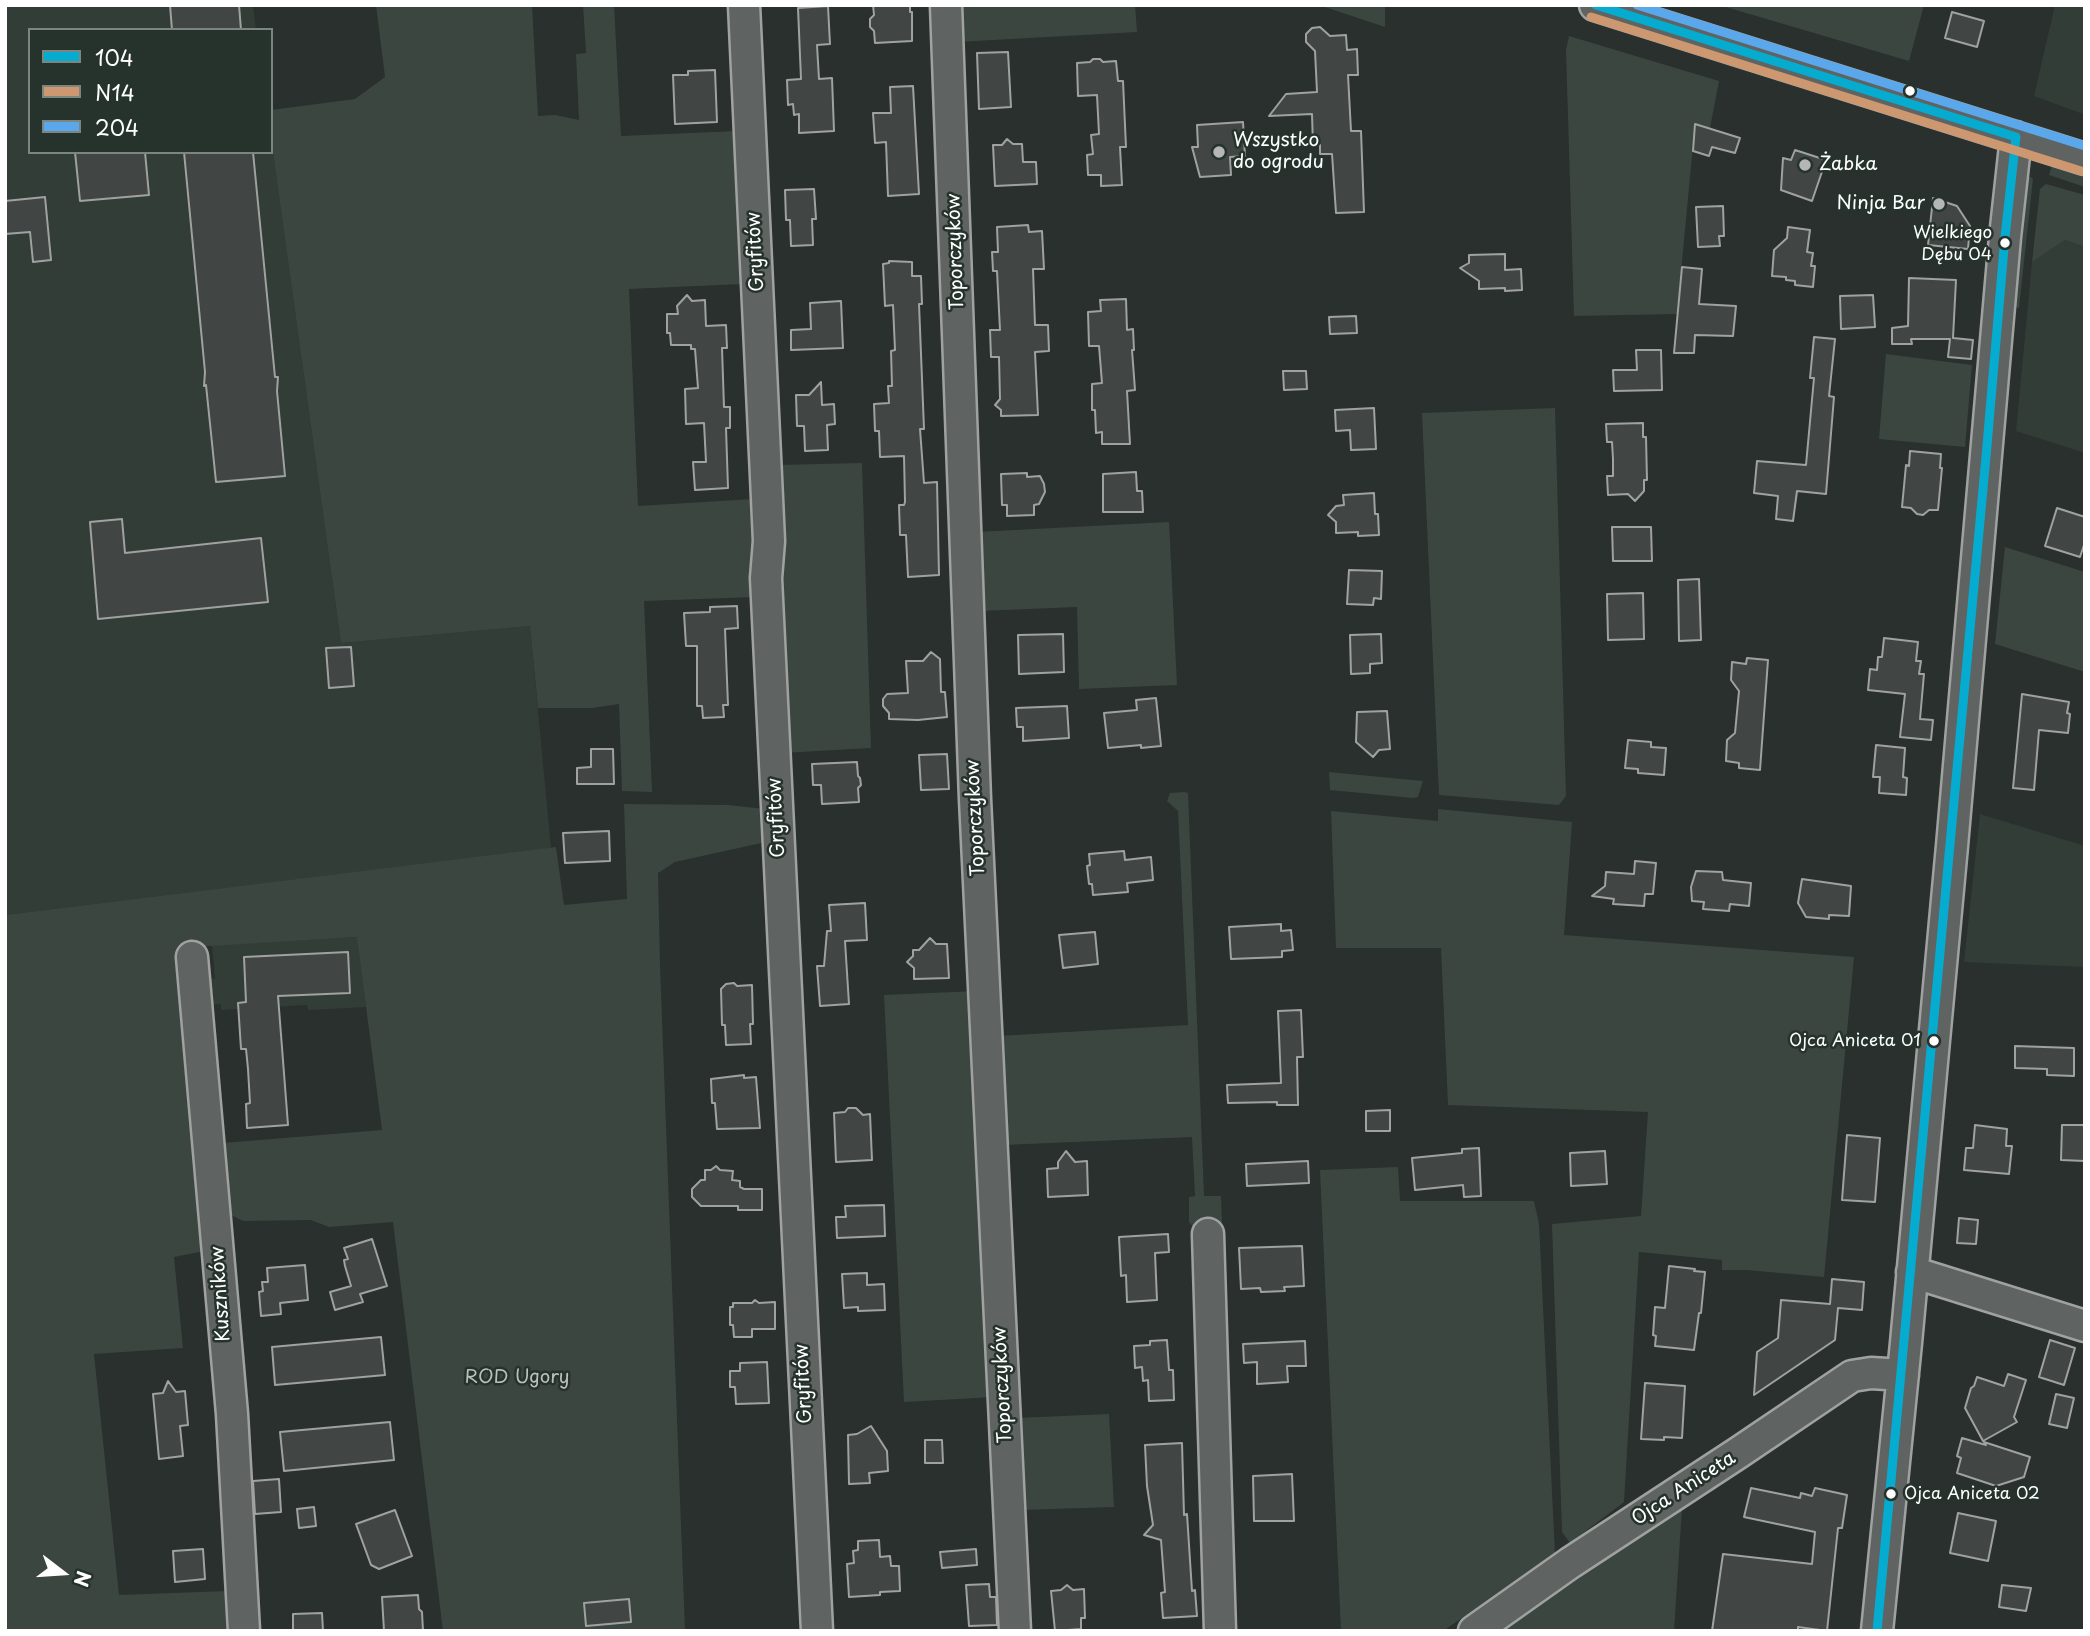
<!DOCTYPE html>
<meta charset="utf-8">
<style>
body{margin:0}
#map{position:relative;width:2090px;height:1636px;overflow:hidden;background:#29302d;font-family:"Playpen Sans",sans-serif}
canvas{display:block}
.frame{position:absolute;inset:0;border:7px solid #fff;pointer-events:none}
.legend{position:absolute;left:28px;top:28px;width:245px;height:126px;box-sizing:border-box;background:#26332d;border:2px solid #7d8581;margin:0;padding:9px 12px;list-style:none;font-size:21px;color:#fff}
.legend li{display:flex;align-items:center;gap:14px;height:35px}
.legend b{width:35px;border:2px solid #7d8581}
.north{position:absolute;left:28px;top:1538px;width:70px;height:70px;-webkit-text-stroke:5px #26332d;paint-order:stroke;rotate:107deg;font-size:19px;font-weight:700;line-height:28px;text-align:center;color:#fff}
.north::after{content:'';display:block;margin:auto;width:24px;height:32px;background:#fff;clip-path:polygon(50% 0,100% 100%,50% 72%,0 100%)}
</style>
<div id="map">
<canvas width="2090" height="1636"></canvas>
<div class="frame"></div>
<ul class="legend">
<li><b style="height:9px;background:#06acd0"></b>104</li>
<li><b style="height:9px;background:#cd976f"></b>N14</li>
<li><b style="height:9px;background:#5aa8eb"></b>204</li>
</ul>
<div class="north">N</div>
</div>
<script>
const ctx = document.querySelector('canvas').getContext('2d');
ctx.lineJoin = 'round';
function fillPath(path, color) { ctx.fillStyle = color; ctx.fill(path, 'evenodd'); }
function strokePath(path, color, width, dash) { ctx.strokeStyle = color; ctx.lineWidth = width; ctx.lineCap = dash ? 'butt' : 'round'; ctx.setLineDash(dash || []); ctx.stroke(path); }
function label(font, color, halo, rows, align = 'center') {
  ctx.font = font + ' "Playpen Sans",sans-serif'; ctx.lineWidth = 5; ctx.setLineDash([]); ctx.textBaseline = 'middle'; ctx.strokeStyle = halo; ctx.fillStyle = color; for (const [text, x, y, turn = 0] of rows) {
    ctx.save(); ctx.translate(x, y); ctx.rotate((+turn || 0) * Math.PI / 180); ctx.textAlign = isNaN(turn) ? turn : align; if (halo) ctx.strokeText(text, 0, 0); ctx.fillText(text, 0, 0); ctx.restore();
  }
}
fillPath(new Path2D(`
 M5 5H253L256 30H30V152H271V138L341 643 530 626 551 848 5 915Z
 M2055 5H2085L2083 114 2034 96Z
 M2065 240 2085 247V453L2016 431 2032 262Z
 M1980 814 2085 846V967L1964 962Z
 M358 937 366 1007 308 1010 307 1005 221 1010V1004L212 1005 210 978 215 979 212 945Z`), '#323d38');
fillPath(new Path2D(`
 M376 5H532L538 116 555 115 579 120 576 54 586 53 583 5H614L621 136 736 131 743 284 629 289 638 506 753 499 756 597 644 601 652 792 622 791 619 704 592 708H538L530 626 341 643 271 138V110L355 99 385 77Z
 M955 5H1135L1137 32 957 42Z
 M1319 5H1385V27Z
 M1719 5H1924L1909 61Z
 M1569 36 1719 81 1710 128 1695 124 1677 314 1574 316 1566 50Z
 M2053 162 2085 170V187L2049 175Z
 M2026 177H2031L2033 179 2019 308 2010 306Z
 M2046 184 2085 195V247L2065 240 2032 262 2040 189Z
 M1886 354 1972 365 1965 447 1879 439Z
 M1555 408 1566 796 1559 805 1439 795 1422 413Z
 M862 463 871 748 782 753 777 465Z
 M1169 522 1177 685 1079 689 1077 607 979 611 976 532Z
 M2005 547 2085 572V672L1995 644Z
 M1329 772 1423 781 1418 797 1413 798 1330 790Z
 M1184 792 1188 793 1204 1196H1221L1222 1222 1215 1229 1196 1230 1189 1222V1197L1195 1196 1192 1137 1003 1145 998 1036 1188 1025 1178 811 1167 801 1170 793Z
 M624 804 728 805 765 809 766 842 675 862 658 873 660 966 685 1631H443L393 1222 329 1227 311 1220 243 1221 229 1214 223 1143 382 1130 357 937 177 948 210 1250 174 1257 183 1348 94 1354 119 1595 227 1591 230 1631H5V915L556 847 564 905 627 899Z
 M1438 809 1572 822 1564 935 1854 957 1824 1277 1747 1270H1722V1260L1639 1252 1624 1502 1570 1543 1562 1532 1552 1224 1641 1216 1648 1112 1448 1105 1441 948H1336L1331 811 1438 821Z
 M977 991 994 1397 904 1402 884 995Z
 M1398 1167 1400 1201H1534L1539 1224 1555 1554 1443 1631H1341L1320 1170Z
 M1109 1414 1114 1507 1020 1510 1016 1418Z
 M1682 1508 1674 1631H1498Z`), '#3b4641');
const building = new Path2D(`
 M170 5H239L241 30H172Z
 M873 5H910V12H912V41L875 43 874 31 870 27V19L874 15Z
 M828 6 830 44 817 45 819 79 832 78 834 131 799 133V114L794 115 793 104 788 105 787 80 801 79 798 8Z
 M1952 12 1984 21 1977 47 1945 38Z
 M1320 27 1330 36 1346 35 1347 50 1357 49 1358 75H1348L1351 131H1361L1364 212 1336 213 1332 154H1320V145L1313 146 1312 114 1269 116 1286 94 1317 92 1315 51 1306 42V34L1312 28Z
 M1008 52 1011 107 979 109 977 53Z
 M1093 59H1100L1103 62 1116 61 1118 81H1123L1126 147H1120L1122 185 1101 186V175H1088L1087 155 1093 154 1091 135 1099 134 1097 95 1078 96 1077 63 1090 62Z
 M715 70 717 122 675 124 673 75H688V71Z
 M913 86 919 194 888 196 886 142 875 143 873 113H891L890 87Z
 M1243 122 1245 156 1230 157 1231 175 1200 177 1192 147H1198L1197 125Z
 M1695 124 1740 138 1735 153 1712 147 1709 156 1693 151Z
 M1007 139 1013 144H1022L1023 162H1036L1037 184 995 186 993 145H1002Z
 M1795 150 1826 160 1812 201 1781 190 1783 158 1791 160Z
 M75 152H145L149 195 80 201Z
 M184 152H253L275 377H278L277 391 285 476 216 482 206 385 204 386 205 372Z
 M814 189 816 219H812L813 245 791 246 790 220H786L785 190Z
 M45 197 51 260 33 262 30 232 5 234V201Z
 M1933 198 1957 206 1970 226 1968 249 1928 245Z
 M1723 206 1724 236H1719L1720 246 1698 247 1696 207Z
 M1028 225 1029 232 1042 231 1044 269H1033L1035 325H1048L1049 351 1035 352 1038 415 1001 416V410L995 405 1000 399 999 357H991L990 330H1000L997 271H993L992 252H998L997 227Z
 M1788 227 1810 230 1807 252 1813 253 1811 266H1815L1813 287 1795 285V281L1786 280V277L1772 276 1774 250 1787 238Z
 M1505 254V270L1521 269 1522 290 1505 291V288L1479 289V281L1460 268 1469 263V255Z
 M889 261 912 262V276H921L922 304H919L924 429H920L924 483 937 482 939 575 908 577 906 535H900L899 505H904L905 502 904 456 880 457 879 431H875L874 404 889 403 888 386H892L891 351 895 350 893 305 885 306 883 264 889 263Z
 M1682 267 1702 269 1699 304 1736 306 1733 336 1695 335 1694 353H1674Z
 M1909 278 1956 280 1953 338 1973 340 1971 359 1948 357 1950 339H1911L1912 344H1892V328L1908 326Z
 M687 295 692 301 705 300 706 326 726 325 727 348H722L724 407H730V428H726L728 488 695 490 693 462H706L704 423 686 424 685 389 698 388 695 349H691V345H671L670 333H667V314H678L677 306Z
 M1873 295 1875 327 1841 329 1840 296Z
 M1126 299 1127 330 1133 329 1134 350H1132L1135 390 1127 391 1130 444H1102V432L1096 433 1095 410H1092V384L1102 383 1099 346H1089L1088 312 1101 311 1100 300Z
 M841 301 843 348 791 350V330L811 329 810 303Z
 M1356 316 1357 333 1330 334 1329 317Z
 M1814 337 1835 339 1829 396 1834 397 1826 494 1797 491 1793 521 1776 519 1778 496 1754 493 1757 461 1806 465 1814 378H1810Z
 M1636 350H1661L1662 390 1614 391 1613 370H1637Z
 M1283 371H1306L1307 389 1284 390Z
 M821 382 822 405 834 404 835 424 827 425 828 450 805 451 804 426H797L796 395H809Z
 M1374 408 1376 449 1351 450 1350 430 1336 431 1335 410Z
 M1643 423V437H1646L1647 480H1644V491L1635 501 1628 494 1608 495 1607 476H1613V459L1612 442H1607L1606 424Z
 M1910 451 1941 454 1940 468H1942L1938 510H1929L1923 515 1917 514 1911 508 1902 507 1906 465 1909 466Z
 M1136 472 1137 491H1142L1143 512H1103V474Z
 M1027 473V477L1040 476 1044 484 1045 492 1039 504 1034 505V515L1007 516V505H1002L1001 474Z
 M1374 493 1375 514H1378L1379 535 1358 536V532L1336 533V522L1328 515 1336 506 1344 505 1343 495Z
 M2057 508 2085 517V542L2080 557 2045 546Z
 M122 519 125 553 261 538 268 602 98 619 90 522Z
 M1612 527H1651L1652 561H1613Z
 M1349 570 1382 571 1381 599 1374 598 1373 605 1347 604Z
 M1699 579 1701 640 1679 641 1678 580Z
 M1643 593 1644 639 1608 640 1607 594Z
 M737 606 738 628 725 629 728 705H723L724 717 703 718 702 706H697V646H686L684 613 710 612V607Z
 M1063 634 1064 672 1019 674 1018 635Z
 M1381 634 1382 663 1370 664V673L1351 674 1350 635Z
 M1884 638 1918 642 1916 661H1921L1919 674H1924L1920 719 1933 720 1931 740 1900 737 1905 694 1868 690 1870 669 1877 670 1878 657H1882Z
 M351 647 354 686 329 688 326 648Z
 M931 652 940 659 941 692H945L947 717 918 720 889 719V713L883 706V699L887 694 908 693 906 661H923Z
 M1747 658 1768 660 1760 770 1739 768V763L1726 761 1727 740 1735 733 1739 691 1731 680 1732 662 1746 664Z
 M2022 694 2069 702 2067 713 2070 714 2068 733 2039 730 2034 790 2013 788Z
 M1156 698 1161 746 1141 748V745L1108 748 1104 713 1137 710 1136 700Z
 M1067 706 1069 738 1023 741V727H1017L1016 708Z
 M1387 711 1390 749 1379 750 1373 757 1356 742 1357 712Z
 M1628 740 1651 742V747L1666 748 1664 775 1638 773V769L1625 768Z
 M1876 745 1905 748 1903 777 1907 778 1906 795 1879 793 1880 777H1873Z
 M591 749H613L614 784H577V768L591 767Z
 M947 754 949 789 921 790 919 755Z
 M857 762 858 776 860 778 861 785 858 788 859 802 822 804 821 785H813L812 764Z
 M609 831 610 861 565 863 563 833Z
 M1124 851 1125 860 1151 857 1153 880 1127 883 1128 892 1093 895 1092 884H1089L1087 866 1090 865 1089 854Z
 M1635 861 1656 863 1653 894H1645L1644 906 1613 904 1614 899 1592 896 1605 886 1606 872 1634 874Z
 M1696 871 1722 872 1723 880 1751 883 1749 906 1730 904 1729 911 1703 909 1704 902 1692 901 1691 887Z
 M1802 879 1851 886 1849 916 1829 915V919L1806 917 1798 903Z
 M865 903 867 940 845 941 849 1004 820 1006 817 966H824L827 931H831L829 905Z
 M1281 924V931L1291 930 1293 950 1282 951V957L1231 959 1229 927Z
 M1095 932 1098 964 1063 968 1059 935Z
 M930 938 936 944H947L949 978 914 979V968L907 962 913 956V950H919Z
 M348 952 350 993 278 996 288 1125 247 1128 246 1104 250 1103 248 1069 246 1049H241L238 1003 246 1002 244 957Z
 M734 983 737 986 752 985 753 1024H750L751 1044 726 1045 725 1025H722L721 989 726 984Z
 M1301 1010 1303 1057H1297L1298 1105H1277V1102L1228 1103 1227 1085 1281 1083 1278 1011Z
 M2015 1046 2074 1048V1076L2047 1075V1069L2015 1068Z
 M744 1075V1078L756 1077 760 1128 717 1129 715 1103H712L711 1079Z
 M848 1108H856L863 1115 870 1114 872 1160 836 1162 834 1113 845 1112Z
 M1390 1110V1131H1366V1111Z
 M1975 1125 2007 1129 2006 1146H2012L2009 1174 1964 1170 1966 1148H1973Z
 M2062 1125H2085V1161L2061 1160Z
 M1847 1135 1880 1138 1875 1202 1842 1200Z
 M1479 1148 1481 1196 1464 1197 1463 1185 1415 1190 1412 1158 1462 1153V1149Z
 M1066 1151 1075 1162 1087 1161 1088 1195 1048 1197 1047 1169 1058 1168V1162Z
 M1605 1151 1607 1184 1571 1186 1570 1153Z
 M1308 1161 1309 1183 1247 1186 1246 1164Z
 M716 1166 720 1170 733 1171 732 1180 740 1181V1187L744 1189H762V1210H738V1206H701L692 1197V1189L701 1180H705V1170H711Z
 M884 1205 885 1236 837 1238 836 1217H846L845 1206Z
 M1959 1218 1978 1220 1976 1244 1957 1243Z
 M1168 1234 1169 1252 1155 1253 1157 1300 1127 1302 1126 1275 1121 1276 1119 1237Z
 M372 1239 387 1286 360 1294 363 1302 335 1310 330 1292 351 1286 345 1266 344 1260 348 1259 344 1248Z
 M1302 1246 1304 1286 1284 1287 1285 1291 1261 1292 1260 1288 1241 1289 1239 1248Z
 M305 1265 308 1300 280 1303 281 1314 261 1316 259 1292 263 1291 262 1282H268L267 1268Z
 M1669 1266 1695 1269 1694 1271 1705 1272 1701 1313H1699L1694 1350 1655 1346 1656 1336 1653 1335 1655 1307 1665 1308Z
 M867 1273V1285L884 1284 885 1310 858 1311V1307L844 1308 842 1274Z
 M1832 1279 1864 1282 1862 1310 1838 1308 1835 1340 1754 1395 1757 1352 1778 1338 1781 1300 1830 1304Z
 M755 1300 759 1303 775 1302V1329H752V1337H734L733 1325H730V1307H733V1303H752Z
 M381 1337 385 1375 275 1385 272 1347Z
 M1167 1340 1169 1370H1173L1174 1400 1149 1401 1148 1380 1143 1381 1142 1367 1135 1368 1134 1346 1150 1345V1341Z
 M2050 1340 2075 1348 2064 1385 2039 1377Z
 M1305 1341 1306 1366H1287L1288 1382 1257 1384V1362L1244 1363 1243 1344Z
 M767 1362 769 1403 736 1404 735 1387H730V1371H740V1363Z
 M2008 1374 2026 1380 2014 1417 2017 1422 1983 1441 1965 1408 1971 1388 1974 1386 1977 1377 2004 1386Z
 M168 1381 176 1392 185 1391 188 1425 180 1426 183 1456 159 1459 153 1394 163 1393Z
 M1645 1383 1685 1386 1682 1438 1664 1437V1440L1641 1439Z
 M2056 1394 2074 1398 2067 1428 2049 1424Z
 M390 1422 394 1460 284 1471 280 1432Z
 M871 1426 887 1451 888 1471 869 1473 870 1483 849 1484 848 1435 857 1434Z
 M1962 1438 1986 1445 1984 1442 2030 1457 2024 1477 1996 1486 1957 1473 1961 1458 1957 1456Z
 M925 1440H942L943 1463H925Z
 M1182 1443 1184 1515 1187 1514 1192 1591 1195 1590 1197 1616 1163 1618 1161 1593 1165 1592 1161 1540 1144 1535 1153 1525 1147 1486 1145 1445Z
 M1292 1474 1294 1521H1254L1253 1476Z
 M279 1479 281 1512 255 1514 253 1481Z
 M1751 1488 1800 1498 1801 1493 1812 1496 1815 1488 1847 1495 1842 1528H1838L1827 1631 1798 1627V1631H1712L1723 1554 1812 1564 1815 1532 1744 1517Z
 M314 1507 316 1526 299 1528 297 1509Z
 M395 1510 412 1556 379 1569 371 1565 356 1524Z
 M1958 1513 1996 1521 1988 1561 1950 1553Z
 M879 1540 880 1557 890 1556 891 1566H899L900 1591 880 1592V1595L849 1597 847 1564 854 1563 853 1551 858 1550V1541Z
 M203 1549 205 1579 175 1582 173 1551Z
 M976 1549 977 1565 942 1568 940 1552Z
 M989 1584 990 1597H996L997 1625 969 1626 966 1585Z
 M1067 1585 1073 1590 1084 1589 1085 1618H1081V1629L1055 1631 1051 1591 1061 1590Z
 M2002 1585 2031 1588 2026 1611 1999 1607Z
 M418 1595 419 1609 422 1612 423 1631H384L382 1597Z
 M629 1599 631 1622 586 1626 584 1603Z
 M322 1613 323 1631H293V1614Z`);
fillPath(building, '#414644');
strokePath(building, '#9fa2a0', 2);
const minor = new Path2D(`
 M744 5 769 541 766 578 817 1631
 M946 5 975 799 1015 1631
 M1595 5 2085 159
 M192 957 232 1414 244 1631
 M1208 1234 1220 1631
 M1912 1272 2085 1326
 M1474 1631 1570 1563 1738 1453 1852 1376 1871 1373 1903 1375
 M1877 1631 1906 1343 1952 846 2005 237 2016 137`);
strokePath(minor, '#9fa2a0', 35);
strokePath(minor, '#5f6362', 30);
strokePath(new Path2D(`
 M1596 5 2016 137
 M1877 1631C1924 1167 1965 702 2005 237L2016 137`), '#06acd0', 9);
strokePath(new Path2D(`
 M1591 17 2081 171`), '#cd976f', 9);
strokePath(new Path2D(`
 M1637 5 2085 146`), '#5aa8eb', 9);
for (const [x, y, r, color] of [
 [1910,91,6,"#fff"],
 [1219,152,7,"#b4b7b6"],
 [1805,165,7,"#b4b7b6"],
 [1939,204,7,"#b4b7b6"],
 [2005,243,6,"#fff"],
 [1934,1041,6,"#fff"],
 [1891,1494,6,"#fff"]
]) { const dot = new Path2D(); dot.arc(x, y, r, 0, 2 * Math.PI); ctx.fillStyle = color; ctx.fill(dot); strokePath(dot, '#26332d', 2.5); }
label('17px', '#fff', '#26332d', [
 ["Wielkiego",1992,233],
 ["Dębu 04",1992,255],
 ["Ojca Aniceta 01",1921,1041],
 ["Ojca Aniceta 02",1904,1494,"left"]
], 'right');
label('19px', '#fff', '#26332d', [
 ["Wszystko",1233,141],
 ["do ogrodu",1233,163],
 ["Żabka",1819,165],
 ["Ninja Bar",1925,204,"right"]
], 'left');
label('19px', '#fff', '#26332d', [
 ["Gryfitów",756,252,-93],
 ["Toporczyków",956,252,-92],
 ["Gryfitów",777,818,-93],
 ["Toporczyków",976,818,-93],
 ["Kuszników",221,1294,-94],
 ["Gryfitów",804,1384,-93],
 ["Toporczyków",1003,1385,-93],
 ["Ojca Aniceta",1684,1489,-33]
]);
label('19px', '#bbbfbe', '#26332d', [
 ["ROD Ugory",517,1378]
]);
</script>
